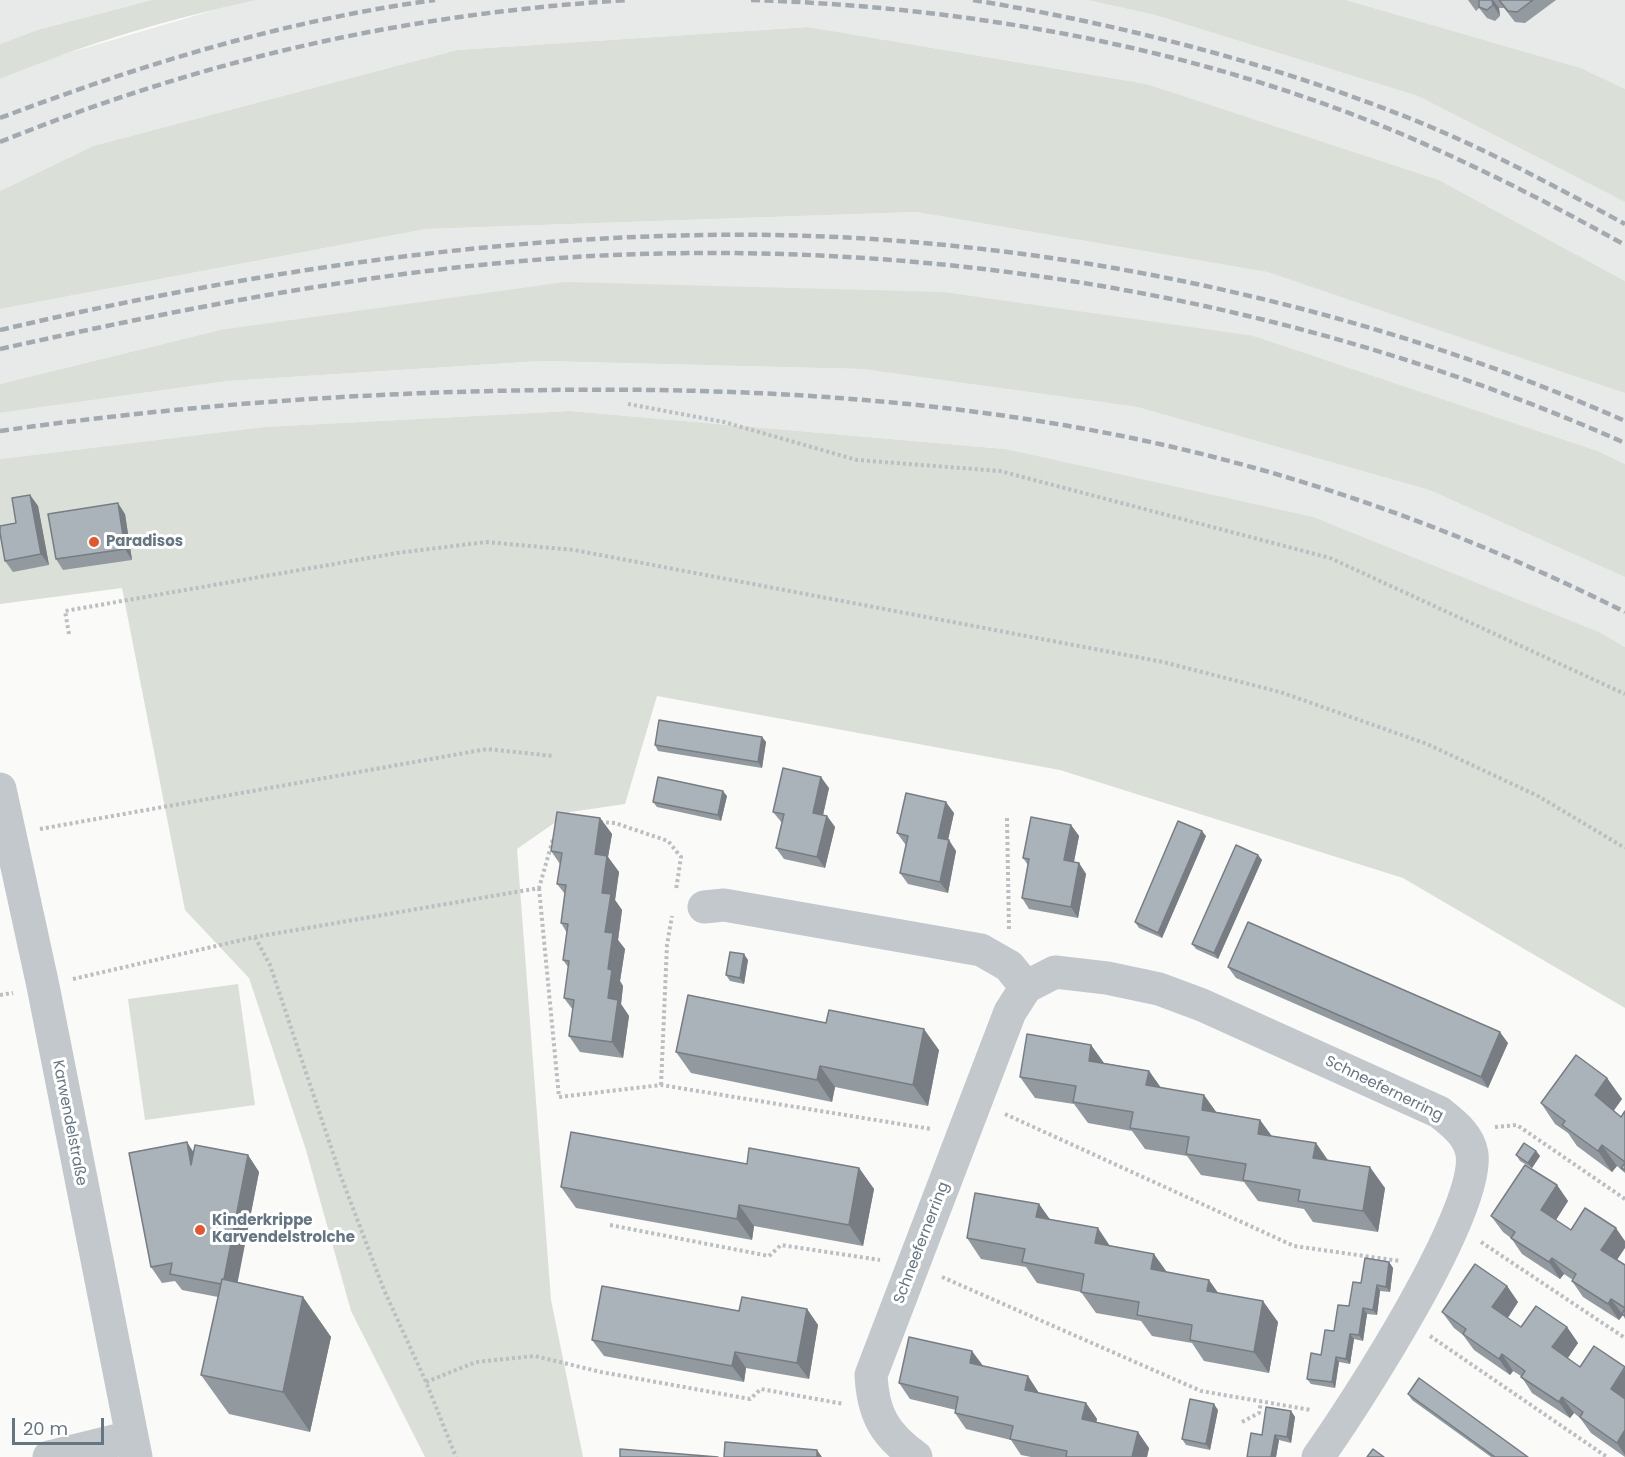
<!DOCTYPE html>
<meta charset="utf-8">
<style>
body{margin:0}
#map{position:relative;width:1625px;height:1457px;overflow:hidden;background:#fafaf8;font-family:Poppins,sans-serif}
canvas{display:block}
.scale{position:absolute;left:12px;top:1418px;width:92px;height:27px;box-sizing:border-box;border:3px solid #657683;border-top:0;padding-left:8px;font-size:18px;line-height:21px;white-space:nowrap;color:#657683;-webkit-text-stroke:4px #fff;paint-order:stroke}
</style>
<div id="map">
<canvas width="1625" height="1457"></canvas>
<div class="scale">20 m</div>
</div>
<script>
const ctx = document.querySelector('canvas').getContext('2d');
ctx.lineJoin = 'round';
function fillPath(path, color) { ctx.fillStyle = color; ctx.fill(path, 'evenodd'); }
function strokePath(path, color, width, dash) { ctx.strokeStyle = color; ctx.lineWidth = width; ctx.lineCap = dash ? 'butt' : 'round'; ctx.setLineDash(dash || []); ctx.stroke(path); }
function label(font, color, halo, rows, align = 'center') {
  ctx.font = font + ' Poppins,sans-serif'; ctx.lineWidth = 6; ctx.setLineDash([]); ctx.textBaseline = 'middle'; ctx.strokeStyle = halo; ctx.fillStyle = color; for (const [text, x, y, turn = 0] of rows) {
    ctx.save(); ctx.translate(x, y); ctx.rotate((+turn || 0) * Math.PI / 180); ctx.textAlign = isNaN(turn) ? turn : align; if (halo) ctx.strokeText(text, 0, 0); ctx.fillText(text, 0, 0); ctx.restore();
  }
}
fillPath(new Path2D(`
 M0 0H152L37 30 0 44Z
 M257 0H1087L1155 15 1418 96 1625 202V281L1439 180 1147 84 808 27 457 50 93 146 0 191V79L48 59 221 8Z
 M1346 0H1625V89L1581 68Z
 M916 212 1267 272 1616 389 1625 393V464L1598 451 1254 336 220 330 0 384V309L426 229Z
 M541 361 862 369 1137 407 1429 490 1625 577V647L1601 633 1005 449 570 411 264 427 0 459V413L228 381Z`), '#e8e9e9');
fillPath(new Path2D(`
 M152 0H257C170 18 82 45 0 79V44L37 30Z
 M1087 0H1346L1581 68 1625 89V202L1418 96 1155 15Z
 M808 27 1147 84 1439 180 1625 281V393L1267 272 916 212 426 229 0 309V191L93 146 457 50Z
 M565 282 943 292 1254 336 1598 451 1625 464V577L1429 490 1137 407 862 369 541 361 228 381 0 413V384L220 330Z
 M570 411 1005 449 1313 517 1601 633 1625 647V1008L1403 878 1060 770 657 696 625 804 570 812 517 849 551 1300 583 1457H425L351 1311 306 1150 249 978 185 910 122 588 0 604V459L264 427Z
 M238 984 255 1105 145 1120 128 999Z`), '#dadfd7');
strokePath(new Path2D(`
 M628 404 724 422 857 460 1000 471 1330 558 1625 694
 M69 634 65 611 397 553 486 542 574 550 1163 662 1280 692 1427 744 1538 796 1625 848
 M1007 818 1009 930
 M600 822 615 823 668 841 681 857 676 890
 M40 829 487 749 553 756
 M539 888 559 1097 661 1085 931 1129
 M255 937 270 965 340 1174 384 1290 426 1382 456 1457
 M73 979 255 937 539 888 553 839
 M0 995 13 993
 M661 1085 667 945 672 916
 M1005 1114 1294 1246 1400 1261
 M1495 1127 1517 1125 1625 1199
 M610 1225 769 1256 781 1245 880 1260
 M1481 1242 1625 1338
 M942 1277 1201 1391 1311 1410
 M1430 1336 1607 1457
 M426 1382 476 1362 535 1356 601 1372 750 1399 761 1389 844 1404
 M1242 1422 1259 1413 1261 1402`), '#bbbfc2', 4, [3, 3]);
strokePath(new Path2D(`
 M0 789 43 986 136 1457
 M704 907 724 905 981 950 1009 966 1026 987
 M49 1457 130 1437
 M916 1457C884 1434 873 1414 871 1375L1010 1012 1026 987 1055 972 1107 978 1159 989 1202 1005 1439 1112C1454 1124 1469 1135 1472 1154 1480 1212 1355 1405 1318 1457`), '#c3c8cc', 33);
strokePath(new Path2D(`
 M751 0C975 7 1203 49 1411 138 1484 170 1555 206 1625 245
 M973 0C1124 25 1271 63 1414 120 1486 149 1556 187 1625 224
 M0 118C140 65 286 20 435 0
 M0 142C208 58 404 14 628 0
 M0 330C253 271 515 231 775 235 1059 240 1366 306 1625 421
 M0 349C194 306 393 267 592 256 943 238 1303 300 1625 443
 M0 431C182 405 365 392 549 390 782 387 1018 403 1244 465 1376 501 1503 551 1625 612`), '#a2aab0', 4.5, [9, 4.5]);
fillPath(new Path2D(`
 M1468 0H1556L1525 23 1515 22 1504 8H1499L1500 16 1495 21 1487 18 1479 8 1476 11Z
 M30 495 38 506 49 565 13 572 5 561 16 523Z
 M125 514 132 560 63 570 56 559Z
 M762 737 766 742 762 768 658 751 655 745Z
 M829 788 823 815 827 816 835 827 825 868 784 859 776 848 782 823 773 812Z
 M727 796 721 821 657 807 653 802Z
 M954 813 948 840 956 851 948 893 908 884 900 873 906 845 905 844 897 833Z
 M600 818 612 834 608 857 619 872 615 900 622 910 618 940 625 949 620 981 623 986 621 1004 629 1016 623 1058 580 1052 569 1036 573 1010 564 998 568 967 563 960 567 933 561 923 565 894 557 884 560 864 551 851Z
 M1071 825 1079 836 1074 862 1079 863 1086 874 1078 918 1029 909 1022 898 1028 865 1023 858Z
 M1206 836 1162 938 1139 928 1135 922Z
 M1258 855 1262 860 1218 959 1196 949 1192 944Z
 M748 960 744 984 730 981 726 975Z
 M1228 967 1508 1043 1488 1088 1236 978Z
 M1091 1045 1104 1063 1149 1071 1161 1088 1204 1095 1216 1112 1260 1120 1272 1136 1316 1143 1328 1160 1385 1188 1378 1232 1313 1222 1304 1209 1258 1201 1244 1182 1201 1175 1187 1156 1145 1149 1132 1131 1088 1123 1074 1104 1035 1098 1020 1077Z
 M939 1050 928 1106 835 1087 832 1102 691 1073 676 1052Z
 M1607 1078 1622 1099 1613 1111 1621 1117 1625 1111V1173L1617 1166 1612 1172 1577 1146 1568 1133 1555 1124 1541 1103Z
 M1536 1151 1540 1156 1532 1168 1520 1161 1516 1155Z
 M194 1152 248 1155 259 1172 237 1282 303 1297 331 1337 310 1432 229 1414 201 1375 218 1297 182 1290 175 1281 162 1283 151 1267Z
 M747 1164 859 1168 874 1189 863 1246 754 1226 752 1240 576 1208 561 1187Z
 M1557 1185 1568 1201 1556 1220 1625 1265V1319L1623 1315 1619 1320 1583 1297 1572 1281 1573 1280 1564 1274 1560 1279 1522 1254 1511 1238 1503 1232 1491 1216Z
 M1039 1204 1050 1220 1166 1272 1219 1293 1278 1322 1269 1373 1204 1361 1192 1343 1152 1336 1141 1321 1096 1313 1081 1292 1037 1283 1026 1267 981 1259 967 1238Z
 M1389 1262 1393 1268 1390 1292 1380 1291 1377 1315 1367 1314 1363 1341 1354 1339 1350 1364 1339 1362 1335 1388 1311 1384 1307 1379 1361 1283Z
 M1507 1286 1518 1302 1508 1318 1521 1327H1567L1578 1343 1567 1358 1580 1367H1625V1457L1591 1433 1580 1418 1574 1413 1570 1418 1532 1393 1521 1376 1513 1371 1510 1375 1474 1350 1463 1335 1454 1328 1442 1312Z
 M807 1309 818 1325 809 1379 746 1368 744 1382 604 1356 592 1340 739 1311Z
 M982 1366 1039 1393 1086 1403 1097 1419 1096 1423 1149 1448 1147 1457H1031L1021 1455 1011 1440 966 1429 955 1413 956 1410 910 1399 899 1383Z
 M1408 1394 1528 1457H1491L1412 1400Z
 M1218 1410 1210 1450 1186 1445 1182 1439Z
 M1291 1411 1295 1417 1291 1443 1279 1440 1276 1457H1247L1262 1435Z`), '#929a9f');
fillPath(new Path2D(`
 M1492 0H1493L1499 8 1500 16 1493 5Z
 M30 495 38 506 49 565 41 554Z
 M118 503 125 514 132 560 125 549Z
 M762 737 766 742 762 768 758 762Z
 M821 777 829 788 821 824 813 813Z
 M723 791 727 796 721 821 718 815Z
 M946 802 954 813 946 849 938 838Z
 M827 816 835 827 825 868 817 857Z
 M600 818 612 834 608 857 619 872 615 900 622 910 618 940 625 949 620 981 623 986 621 1004 629 1016 623 1058 612 1042 608 998V969L605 932 595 854Z
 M1071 825 1079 836 1072 871 1064 860Z
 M1202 831 1206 836 1162 938 1158 933Z
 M949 840 956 851 948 893 940 882Z
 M1258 855 1262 860 1218 959 1214 953Z
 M1079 863 1086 874 1078 918 1071 907Z
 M744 954 748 960 744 984 740 978Z
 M924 1029 939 1050 928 1106 913 1085Z
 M1500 1032 1508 1043 1488 1088 1481 1077Z
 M1091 1045 1106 1066 1089 1061Z
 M820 1066 835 1087 832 1102 817 1080Z
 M1149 1071 1164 1092 1146 1085Z
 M1607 1078 1622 1099 1610 1116 1595 1095Z
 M1204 1095 1219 1116 1202 1110Z
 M1260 1120 1275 1141 1258 1134Z
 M187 1142 198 1159 191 1165Z
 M1316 1143 1330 1164 1313 1158Z
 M1602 1145 1617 1166 1612 1172 1598 1151Z
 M1536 1151 1540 1156 1532 1168 1528 1163Z
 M248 1155 259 1172 234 1301 223 1284Z
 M1370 1167 1385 1188 1378 1232 1363 1211Z
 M859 1168 874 1189 863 1246 849 1225Z
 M1557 1185 1568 1201 1552 1226 1541 1210Z
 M1039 1204 1054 1225 1036 1217Z
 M739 1205 754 1226 752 1240 737 1219Z
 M1098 1228 1112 1249 1095 1243Z
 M1616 1228 1625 1241V1248L1613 1266 1601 1250Z
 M1154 1254 1169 1275 1151 1269Z
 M1552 1258 1564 1274 1560 1279 1549 1262Z
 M1389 1262 1393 1268 1390 1292 1386 1287Z
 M1209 1280 1224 1301 1207 1291Z
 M1377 1285 1380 1291 1377 1315 1373 1310Z
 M1507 1286 1518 1302 1504 1323 1492 1307Z
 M303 1297 331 1337 310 1432 283 1392Z
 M1611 1299 1623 1315 1619 1320 1608 1304Z
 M1263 1301 1278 1322 1269 1373 1254 1352Z
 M1363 1308 1367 1314 1363 1341 1359 1335Z
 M807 1309 818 1325 809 1379 797 1363Z
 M1567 1327 1578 1343 1564 1364 1552 1347Z
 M1350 1334 1354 1339 1350 1364 1346 1359Z
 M972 1351 984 1367 970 1363Z
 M735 1352 746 1368 744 1382 732 1366Z
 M1502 1354 1513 1371 1510 1375 1499 1359Z
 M1336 1357 1339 1362 1335 1388 1332 1382Z
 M1625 1369V1401L1611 1389Z
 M1028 1376 1039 1393 1025 1390Z
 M1562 1397 1574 1413 1570 1418 1559 1402Z
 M1086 1403 1097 1419 1093 1435 1082 1419Z
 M1214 1404 1218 1410 1210 1450 1206 1444Z
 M1291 1411 1295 1417 1291 1443 1287 1437Z
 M1625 1430V1455L1617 1443Z
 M1138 1432 1149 1448 1147 1457H1132Z
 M1275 1435 1279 1440 1276 1457H1271Z
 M817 1450 822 1457H817Z`), '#777d82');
const building = new Path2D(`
 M1479 0H1492L1493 5 1487 10 1479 7Z
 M1499 0H1533L1517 12 1508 11Z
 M30 495 41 554 5 561 0 533V526L16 523 12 498Z
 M118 503 125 549 56 559 48 514Z
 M659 720 762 737 758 762 655 745Z
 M783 768 821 777 813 813 827 816 817 857 776 848 784 814 773 812Z
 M658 777 723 791 718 815 653 802Z
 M906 793 946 802 938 838 949 840 940 882 900 873 908 836 897 833Z
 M557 812 600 818 595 854 607 856 602 893 611 894 605 932 613 933 608 969 612 970 608 998 618 1000 612 1042 569 1036 574 1000 564 998 569 961 563 960 568 924 561 923 566 885 557 884 562 853 551 851Z
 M1031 817 1071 825 1064 860 1079 863 1071 907 1022 898 1029 859 1023 858Z
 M1178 821 1202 831 1158 933 1135 922Z
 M1236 845 1258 855 1214 953 1192 944Z
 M1248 922 1500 1032 1481 1077 1228 967Z
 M730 952 744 954 740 978 726 975Z
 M688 995 826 1023 829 1010 924 1029 913 1085 820 1066 817 1080 676 1052Z
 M1027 1034 1091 1045 1089 1061 1149 1071 1146 1085 1204 1095 1202 1110 1260 1120 1258 1134 1316 1143 1313 1158 1370 1167 1363 1211 1298 1201 1300 1190 1243 1180 1246 1164 1186 1154 1189 1137 1130 1128 1133 1112 1073 1102 1076 1086 1020 1077Z
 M1576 1055 1607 1078 1595 1095 1621 1117 1625 1111V1162L1602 1145 1598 1151 1562 1125 1565 1121 1541 1103Z
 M571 1132 747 1164 749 1148 859 1168 849 1225 739 1205 737 1219 561 1187Z
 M187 1142 191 1165 195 1145 248 1155 224 1279H222L221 1284 170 1274 172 1263 151 1267 129 1153Z
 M1524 1143 1536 1151 1528 1163 1516 1155Z
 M1625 1163V1170L1621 1168Z
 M1525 1165 1557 1185 1541 1210 1571 1230 1585 1208 1616 1228 1601 1250 1625 1265V1308L1611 1299 1608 1304 1572 1281 1576 1274 1552 1258 1549 1262 1511 1238 1515 1232 1491 1216Z
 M975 1193 1039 1204 1036 1217 1098 1228 1095 1243 1154 1254 1151 1269 1209 1280 1207 1291 1263 1301 1254 1352 1190 1340 1192 1325 1137 1315 1139 1302 1081 1292 1084 1274 1022 1262 1025 1249 967 1238Z
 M1365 1258 1389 1262 1386 1287 1377 1285 1373 1310 1363 1308 1359 1335 1350 1334 1346 1359 1336 1357 1332 1382 1307 1379 1311 1353 1321 1355 1325 1330 1334 1331 1338 1305 1349 1306 1353 1282 1361 1283Z
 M1475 1264 1507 1286 1492 1307 1521 1327 1536 1306 1567 1327 1552 1347 1580 1367 1594 1346 1625 1367 1611 1389 1625 1399V1430L1617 1443 1580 1417 1583 1412 1562 1397 1559 1402 1521 1377 1525 1371 1502 1354 1499 1359 1463 1334 1466 1329 1442 1312Z
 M222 1279 303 1297 283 1392 201 1375Z
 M602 1286 739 1311 742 1297 807 1309 797 1363 735 1352 732 1366 592 1340Z
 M1625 1309V1316L1622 1314Z
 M909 1337 972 1351 970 1363 1028 1376 1025 1390 1086 1403 1082 1419 1138 1432 1132 1457H1066L1067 1451 1010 1439 1013 1426 955 1413 958 1397 899 1383Z
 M1419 1378 1528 1457H1495L1408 1394Z
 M1190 1399 1214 1404 1206 1444 1182 1439Z
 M1266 1407 1291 1411 1287 1437 1275 1435 1271 1457H1247L1251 1433 1262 1435Z
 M725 1442 817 1450V1457H724Z
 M620 1449 718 1457H620Z
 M1373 1449 1384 1457H1367Z`);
fillPath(building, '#aab3b9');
strokePath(building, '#777d82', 1.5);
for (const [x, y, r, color] of [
 [94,542,6,"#e4572e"],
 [200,1230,6,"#e4572e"]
]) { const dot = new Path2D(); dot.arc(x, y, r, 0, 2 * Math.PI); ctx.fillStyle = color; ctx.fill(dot); strokePath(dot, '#fff', 2); }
label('bold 15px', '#657683', '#fff', [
 ["Paradisos",106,542],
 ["Kinderkrippe",212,1221],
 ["Karvendelstrolche",212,1238]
], 'left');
label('15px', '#657683', '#fff', [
 ["Schneefernerring",1384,1089,26],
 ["Karwendelstraße",69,1123,79],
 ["Schneefernerring",922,1243,-69]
]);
</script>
